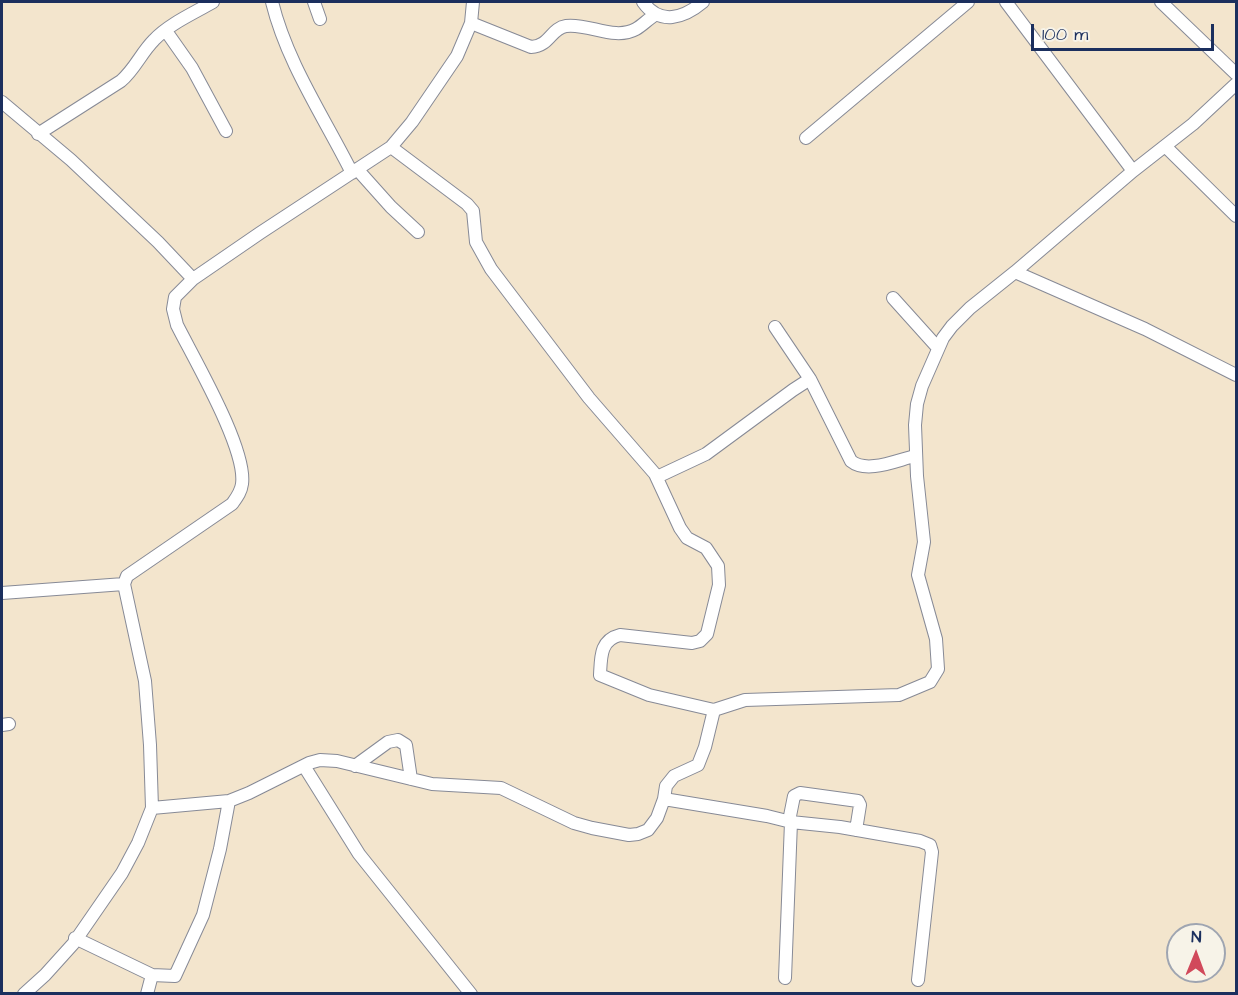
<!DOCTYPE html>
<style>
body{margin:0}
#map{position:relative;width:1238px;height:995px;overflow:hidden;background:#f3e5cd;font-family:"Architects Daughter",sans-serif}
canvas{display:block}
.frame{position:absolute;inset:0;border:3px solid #1b2f5e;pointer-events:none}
.north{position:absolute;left:1166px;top:923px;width:60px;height:60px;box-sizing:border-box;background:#f7f3e8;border:2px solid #9fa5b1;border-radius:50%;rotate:1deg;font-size:16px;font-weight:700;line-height:24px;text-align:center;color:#1b2f5e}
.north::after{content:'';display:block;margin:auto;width:21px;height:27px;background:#d1495b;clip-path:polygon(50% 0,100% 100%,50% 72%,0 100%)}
.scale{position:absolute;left:1031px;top:24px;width:183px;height:27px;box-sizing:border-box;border:3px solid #1b2f5e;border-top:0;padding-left:8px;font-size:18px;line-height:21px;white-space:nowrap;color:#1b2f5e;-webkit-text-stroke:4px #f7f3e8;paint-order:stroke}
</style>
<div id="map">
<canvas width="1238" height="995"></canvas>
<div class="frame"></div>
<div class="north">N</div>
<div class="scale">100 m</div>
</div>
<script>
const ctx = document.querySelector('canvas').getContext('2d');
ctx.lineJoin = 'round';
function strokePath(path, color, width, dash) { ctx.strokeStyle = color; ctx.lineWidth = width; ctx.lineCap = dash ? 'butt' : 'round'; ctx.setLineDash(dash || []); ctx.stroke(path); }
const minor = new Path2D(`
 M272 2C287 63 324 117 352 173
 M314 2 320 19
 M643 2C660 26 684 18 703 2
 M1006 2 1133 171
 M1161 2 1236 74
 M471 23 531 47C550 46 551 28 566 26 589 23 614 41 636 29 643 25 648 19 655 15
 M166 31 192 68 226 131
 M2 102 71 160 158 242 193 279
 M38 134 121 81C135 69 141 53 154 40 169 24 194 13 213 2
 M806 138 968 2
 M391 147 467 204 473 211 476 242 491 269 589 398 655 474 680 528 687 538 706 548 718 566 719 585 707 634 700 641 692 643 620 635C600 640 601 657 600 675L649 695 714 710
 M1166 147 1236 216
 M357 169 391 207 418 232
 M1015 272 1145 329 1236 375
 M893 298 938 348
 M775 327 810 379 851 461C867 474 897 460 915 456
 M657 477 706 454 793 390 810 379
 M2 593 124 584
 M2 725 9 724
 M304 766 359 854 471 994
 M355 766 388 742 398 740 406 745 411 779
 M664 799 767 816 791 822 840 827 920 841 930 845 932 852 918 980
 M152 808 229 801 249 793 309 763 320 760 337 761 432 784 501 788 574 823 592 828 629 835 638 834 648 830 657 818 664 799 666 786 674 776 698 765 705 747 714 710 745 700 899 695 930 682 938 669 936 639 918 575 924 542 917 476 915 425 917 404 922 386 943 338 952 326 970 308 1015 272 1133 171 1193 124 1236 84
 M789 821 794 796 800 793 858 801 860 805 856 830
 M75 938 152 975 175 976 203 915 220 849 229 801
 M785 978 791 822
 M24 994 45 975 73 944 122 873 138 843 152 808 150 745 145 681 124 584 127 576 232 504C237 497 241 492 242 484 247 449 194 359 177 325L173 309 175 297 193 279 260 233 391 147 412 122 457 56 471 23 473 2
 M147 994 152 975`);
strokePath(minor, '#878a96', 14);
strokePath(minor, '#fff', 12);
</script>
